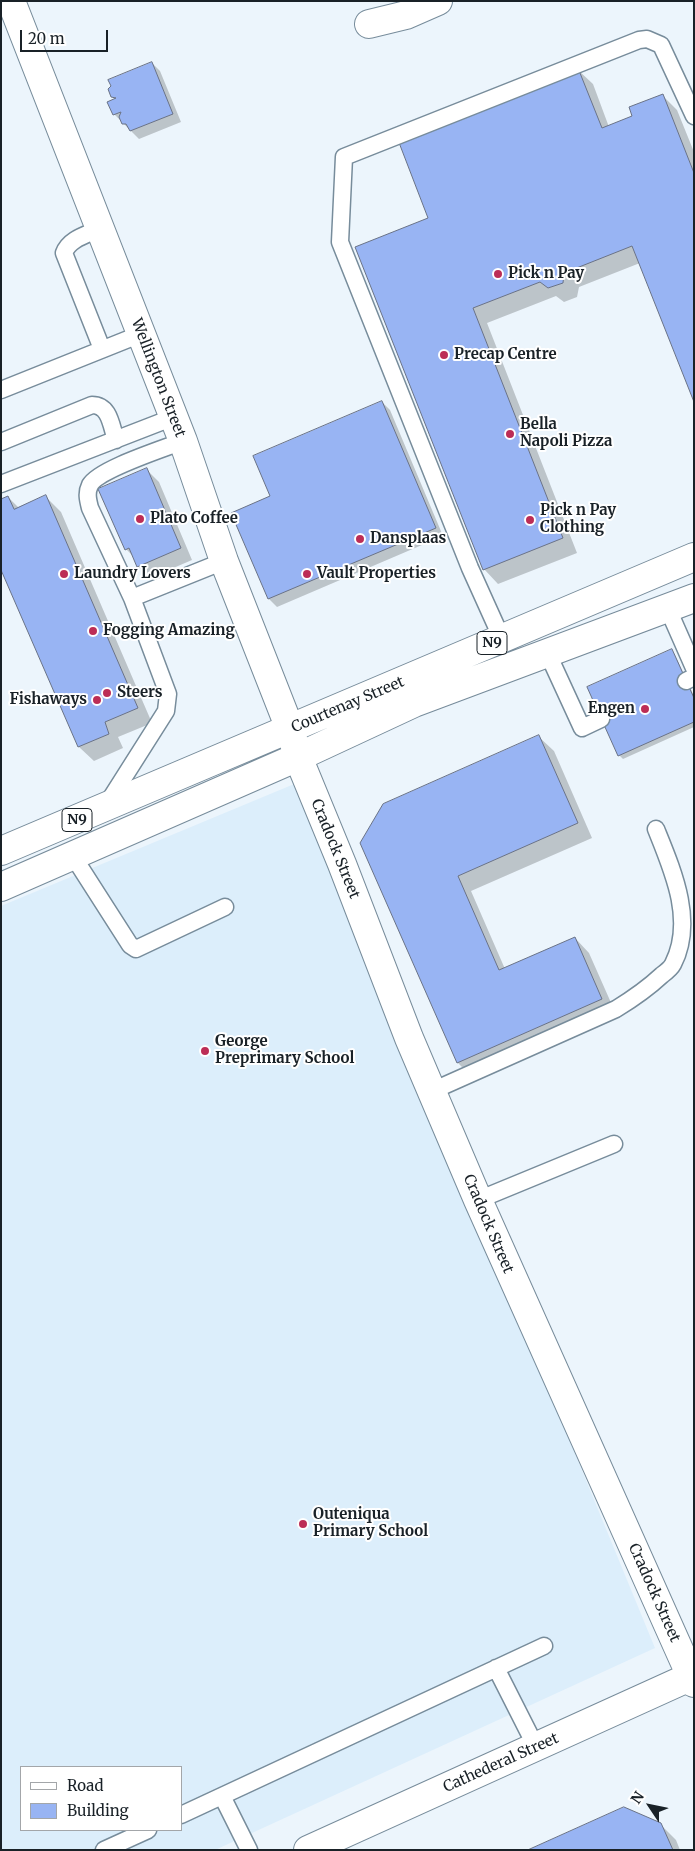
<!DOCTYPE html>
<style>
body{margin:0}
#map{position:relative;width:695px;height:1851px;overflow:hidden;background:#ecf5fc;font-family:Merriweather,serif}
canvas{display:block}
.frame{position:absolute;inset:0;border:2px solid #192127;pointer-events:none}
.legend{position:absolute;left:20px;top:1766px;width:162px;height:65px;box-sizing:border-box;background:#fff;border:1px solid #a3a6a9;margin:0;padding:6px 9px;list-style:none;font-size:15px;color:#192127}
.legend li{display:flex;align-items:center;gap:10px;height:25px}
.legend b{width:25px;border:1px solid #a3a6a9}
.north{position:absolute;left:625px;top:1781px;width:50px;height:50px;-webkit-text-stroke:4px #fff;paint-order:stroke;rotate:304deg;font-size:14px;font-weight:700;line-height:20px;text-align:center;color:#192127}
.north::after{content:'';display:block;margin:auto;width:18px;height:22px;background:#192127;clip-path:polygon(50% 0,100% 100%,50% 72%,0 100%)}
.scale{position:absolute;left:20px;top:30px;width:88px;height:22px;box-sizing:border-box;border:2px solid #192127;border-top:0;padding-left:6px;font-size:15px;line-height:18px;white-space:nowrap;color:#192127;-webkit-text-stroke:4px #fff;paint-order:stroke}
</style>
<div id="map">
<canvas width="695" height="1851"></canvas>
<div class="frame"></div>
<ul class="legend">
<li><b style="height:6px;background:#fff"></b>Road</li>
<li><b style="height:14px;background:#98b4f3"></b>Building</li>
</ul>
<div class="north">N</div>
<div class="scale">20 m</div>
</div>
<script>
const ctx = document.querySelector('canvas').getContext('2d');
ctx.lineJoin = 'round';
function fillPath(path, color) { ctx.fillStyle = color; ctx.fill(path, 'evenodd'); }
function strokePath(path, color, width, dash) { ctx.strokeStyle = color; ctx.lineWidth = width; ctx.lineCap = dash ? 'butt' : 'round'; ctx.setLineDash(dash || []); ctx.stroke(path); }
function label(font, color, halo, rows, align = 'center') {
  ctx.font = font + ' Merriweather,serif'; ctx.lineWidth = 4; ctx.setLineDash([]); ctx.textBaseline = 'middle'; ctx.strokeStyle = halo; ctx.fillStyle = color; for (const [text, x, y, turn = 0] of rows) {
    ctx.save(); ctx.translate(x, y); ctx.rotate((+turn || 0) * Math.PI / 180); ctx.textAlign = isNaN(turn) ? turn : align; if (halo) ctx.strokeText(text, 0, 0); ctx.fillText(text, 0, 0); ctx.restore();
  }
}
fillPath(new Path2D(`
 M299 782 655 1648 215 1850H1V906ZM21 1767H181V1830H21Z`), '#dceefb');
fillPath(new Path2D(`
 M152 63 160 71 181 122 139 139 114 114 115 100 112 96Z
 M578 70 593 84 609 127 634 117 662 95 677 110 694 152V398L640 263 579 287 577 297 564 302 556 296 487 323 577 553 498 584 484 569 429 219Z
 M382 402 390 410 443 536 277 607 269 599 272 497Z
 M147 470 159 482 192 560 150 578 138 566 135 558 126 549Z
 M8 497 19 508 46 497 61 512 152 723 118 737 123 748 94 761 79 747Z
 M672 651 675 655 694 696V727L623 759 619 755Z
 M539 737 554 751 592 838 471 891 505 969 575 938 589 953 616 1014 472 1077 458 1063 362 843Z
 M660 1824 676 1840 680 1850H531Z`), '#0003');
const building = new Path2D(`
 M152 62 173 114 130 131 126 124H122L119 117 121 112 113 115 107 102 116 98 111 97 108 89 111 86 108 80Z
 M578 68 602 128 632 116 629 107 663 94 694 173V402L632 246 564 273 563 283 548 288 540 282 473 308 563 538 483 570 355 247 428 218 398 140Z
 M382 401 436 528 268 599 231 513 270 496 253 456Z
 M147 468 181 548 137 567 129 548 125 550 98 489Z
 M46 495 138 708 105 722 109 734 78 747 1 570V499L8 496 14 509Z
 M672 649 694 698V722L618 756 587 687Z
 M539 735 578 823 458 876 499 970 575 937 602 999 457 1063 360 843 383 804Z
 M624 1807 661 1823 673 1850H528Z`);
fillPath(building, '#98b4f3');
strokePath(building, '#697286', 1);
const service = new Path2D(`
 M99 229C86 235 69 239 64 253L102 349
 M1 390 141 334
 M1 442 92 405C110 405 111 426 116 440
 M1 484 174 417
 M132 598 224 561
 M668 609 694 668
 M502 639 470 568 340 242 344 157 639 40 647 39 661 45 694 116
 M548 654 582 728 601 719
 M686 681 694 677
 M107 804 166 711 168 694 132 598 90 508C88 500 86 493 90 485 99 469 163 449 183 441
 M73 856 130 945 136 949 225 907
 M432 1091 616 1009C634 998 647 989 662 975 666 972 671 968 673 964 695 921 673 871 656 829
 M478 1200 614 1144
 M496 1668 536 1747
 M222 1796 249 1850
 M181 1815 544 1646
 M104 1850 148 1830`);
const minor = new Path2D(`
 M11 1 183 441 224 561 290 729 298 757 342 864 409 1038 478 1200 694 1683
 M369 24 406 15 438 1
 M308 1850 694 1675`);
const trunk = new Path2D(`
 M1 851 694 557
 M1 887 298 757 414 703 694 598`);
strokePath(service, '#778c9b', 19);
strokePath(minor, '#778c9b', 30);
strokePath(trunk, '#778c9b', 30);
strokePath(service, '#fff', 16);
strokePath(minor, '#fff', 28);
strokePath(trunk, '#fff', 28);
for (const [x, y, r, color] of [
 [498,274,5,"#bc2d56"],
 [444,355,5,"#bc2d56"],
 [510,434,5,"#bc2d56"],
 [140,519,5,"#bc2d56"],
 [530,520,5,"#bc2d56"],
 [360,539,5,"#bc2d56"],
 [64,574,5,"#bc2d56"],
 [307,574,5,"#bc2d56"],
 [93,631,5,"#bc2d56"],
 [107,693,5,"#bc2d56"],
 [97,700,5,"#bc2d56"],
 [645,709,5,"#bc2d56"],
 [205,1051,5,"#bc2d56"],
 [303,1524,5,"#bc2d56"]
]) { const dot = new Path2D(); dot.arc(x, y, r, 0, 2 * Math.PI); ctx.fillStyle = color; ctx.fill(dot); strokePath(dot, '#fff', 2); }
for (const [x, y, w] of [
 [492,643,30],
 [77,820,30]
]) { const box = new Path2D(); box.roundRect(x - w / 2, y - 11.5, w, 23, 4); ctx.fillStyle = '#fff'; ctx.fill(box); strokePath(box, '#192127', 1); }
label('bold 14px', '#192127', null, [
 ["N9",492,643],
 ["N9",77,820]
]);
label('bold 15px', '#192127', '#fff', [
 ["Pick n Pay",508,274],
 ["Precap Centre",454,355],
 ["Bella",520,425],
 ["Napoli Pizza",520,442],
 ["Pick n Pay",540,511],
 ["Clothing",540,528],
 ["Plato Coffee",150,519],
 ["Dansplaas",370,539],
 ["Laundry Lovers",74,574],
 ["Vault Properties",317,574],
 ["Fogging Amazing",103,631],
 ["Steers",117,693],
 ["Fishaways",87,700,"right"],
 ["Engen",635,709,"right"],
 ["George",215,1042],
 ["Preprimary School",215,1059],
 ["Outeniqua",313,1515],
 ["Primary School",313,1532]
], 'left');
label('15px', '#192127', '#fff', [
 ["Wellington Street",158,378,69],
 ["Courtenay Street",348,705,-23],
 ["Cradock Street",335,849,68],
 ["Cradock Street",488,1224,67],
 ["Cradock Street",654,1593,66],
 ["Cathederal Street",501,1763,-24]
]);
</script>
